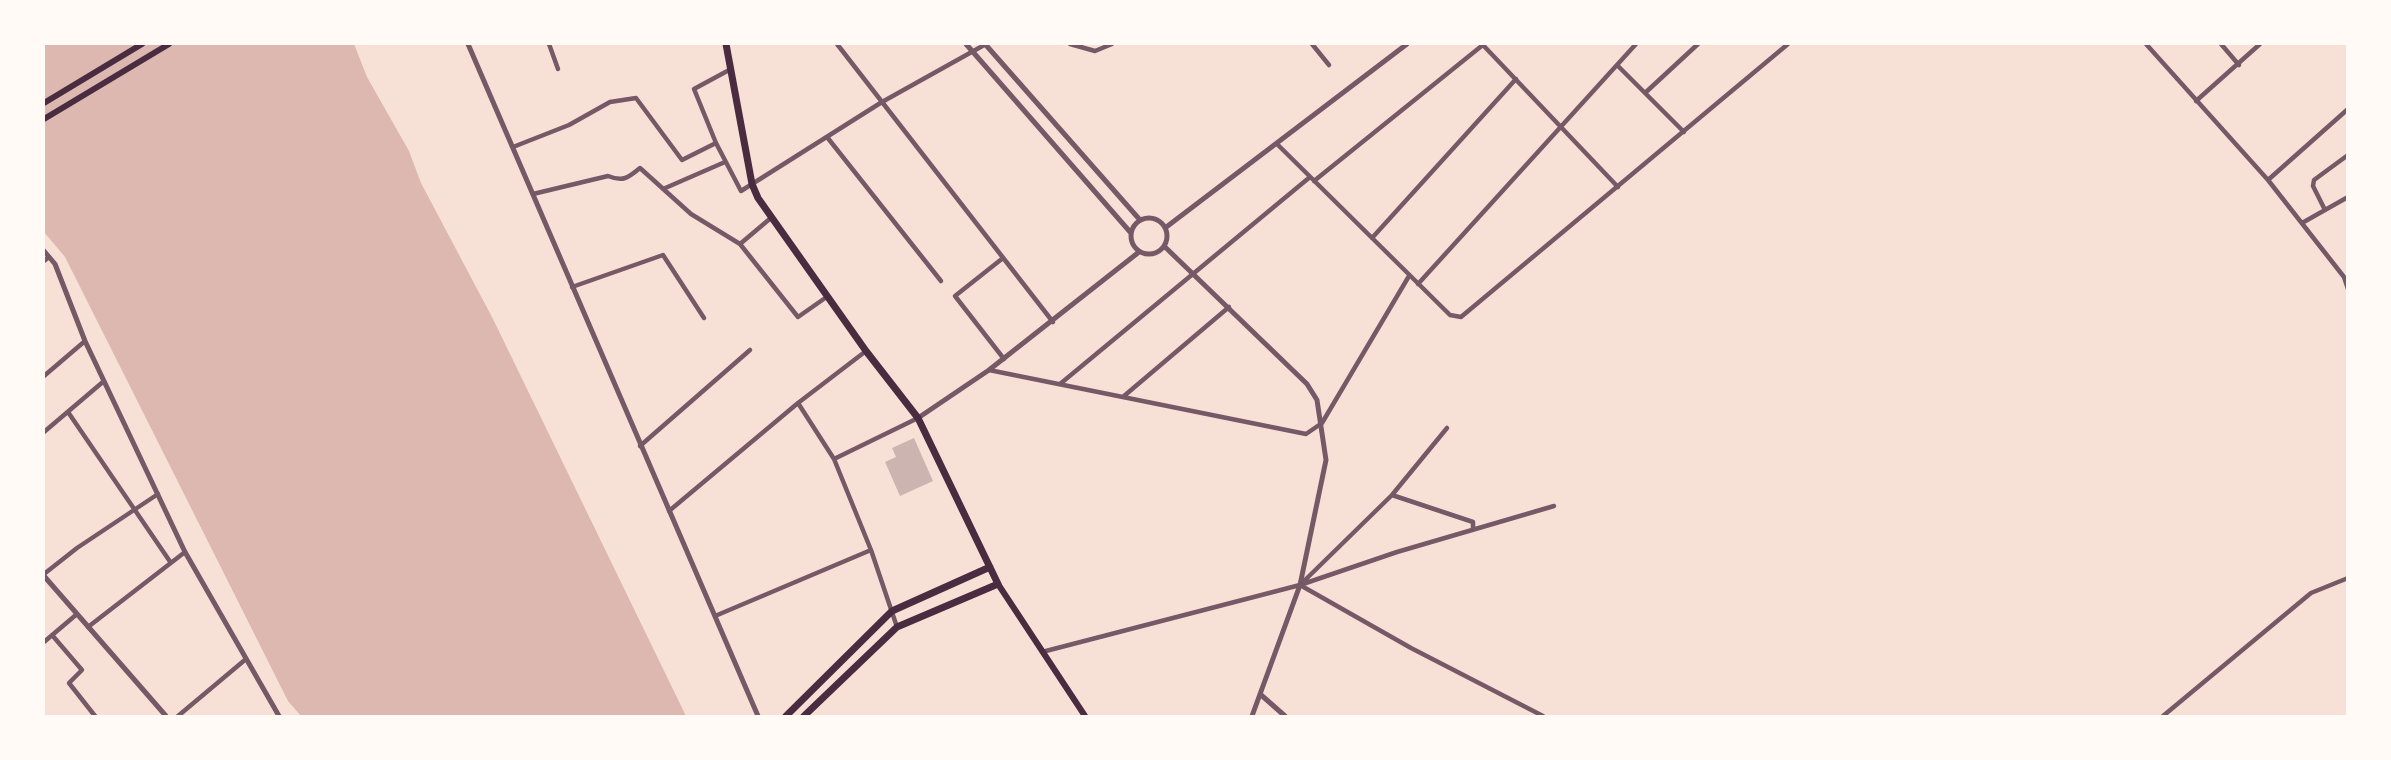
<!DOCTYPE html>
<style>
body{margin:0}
#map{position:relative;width:2391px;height:760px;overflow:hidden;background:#f7e1d7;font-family:"Asap Condensed",sans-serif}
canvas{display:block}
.frame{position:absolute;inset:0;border:45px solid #fffaf5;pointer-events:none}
</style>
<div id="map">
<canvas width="2391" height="760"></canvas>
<div class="frame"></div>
</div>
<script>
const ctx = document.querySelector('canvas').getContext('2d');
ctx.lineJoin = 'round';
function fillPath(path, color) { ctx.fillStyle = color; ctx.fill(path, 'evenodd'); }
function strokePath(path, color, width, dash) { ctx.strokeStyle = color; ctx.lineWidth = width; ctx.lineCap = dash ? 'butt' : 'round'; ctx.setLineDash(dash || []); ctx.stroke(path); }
fillPath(new Path2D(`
 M44 44H354L367 77 409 151 421 183 493 319 686 716H301L288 701 65 257 44 232Z`), '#dcb8b0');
fillPath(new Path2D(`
 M914 438 933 481 900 496 885 462 896 457 892 448Z`), '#ccb4b1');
strokePath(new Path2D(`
 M549 44 558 69
 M837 44 1053 322
 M1070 44 1095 51 1112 44
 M1312 44 1329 65
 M1482 44 1618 187
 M2146 44 2268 180
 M2221 44 2239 65
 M1617 65 1684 132
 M731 69 694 89 716 143 741 191 882 102 986 44
 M1645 93 1698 44
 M2196 101 2260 44
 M2348 109 2268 180 2344 277 2348 289
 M827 137 941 281
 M1277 144 1450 315 1461 317 1788 44
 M513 147 569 125 610 102 636 98 682 160 716 143
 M1314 181 1484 44
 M663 189 725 162
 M533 194 608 176C623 182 628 178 640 168L691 214 740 244 772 217
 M2325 210 2313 186 2314 180 2348 155
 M2302 223 2348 197
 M1372 238 1516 79
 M740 244 798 317 828 296
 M1003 258 955 296 1004 359
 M44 261 49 257
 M1418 284 1636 44
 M572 287 663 255 704 318
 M989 370 1306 434 1322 423 1409 276
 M44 376 85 341
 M1060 384 1310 177
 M1124 396 1229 307
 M68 412 171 563
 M44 432 104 381
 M640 446 750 350
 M834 459 798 403 866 351
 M1392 495 1473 522V530
 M669 511 798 403
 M44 574 77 548 158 494
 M1302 583 1392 495 1447 428
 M1300 585 1411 648 1543 716
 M715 616 871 550
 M88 627 185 552
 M897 627 871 550 834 459 918 418
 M52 635 82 670 69 683 95 716
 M44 642 77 614
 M1042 652 1300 585 1397 552 1554 506
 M178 716 246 659
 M2163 716 2311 593 2348 578`), '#755966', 4.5);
strokePath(new Path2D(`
 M468 44 758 716
 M966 44 1131 233
 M985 44 1140 220
 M1131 236a18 18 0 1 1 36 0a18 18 0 1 1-36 0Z
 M1165 228 1407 44
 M1164 246 1307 384 1317 400 1326 460 1300 585 1252 716
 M44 251 55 264 85 341 185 552 279 716
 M918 418 989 370 1139 252
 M44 576 166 716
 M1260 694 1285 716`), '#755966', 5);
strokePath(new Path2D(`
 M44 103 142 44
 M44 119 169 44
 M998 584 1085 716`), '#4a2c40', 6);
strokePath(new Path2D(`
 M726 44 752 184 758 198 866 351 918 418 998 584 897 627 804 716
 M786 716 892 611 990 567`), '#4a2c40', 7);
</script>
